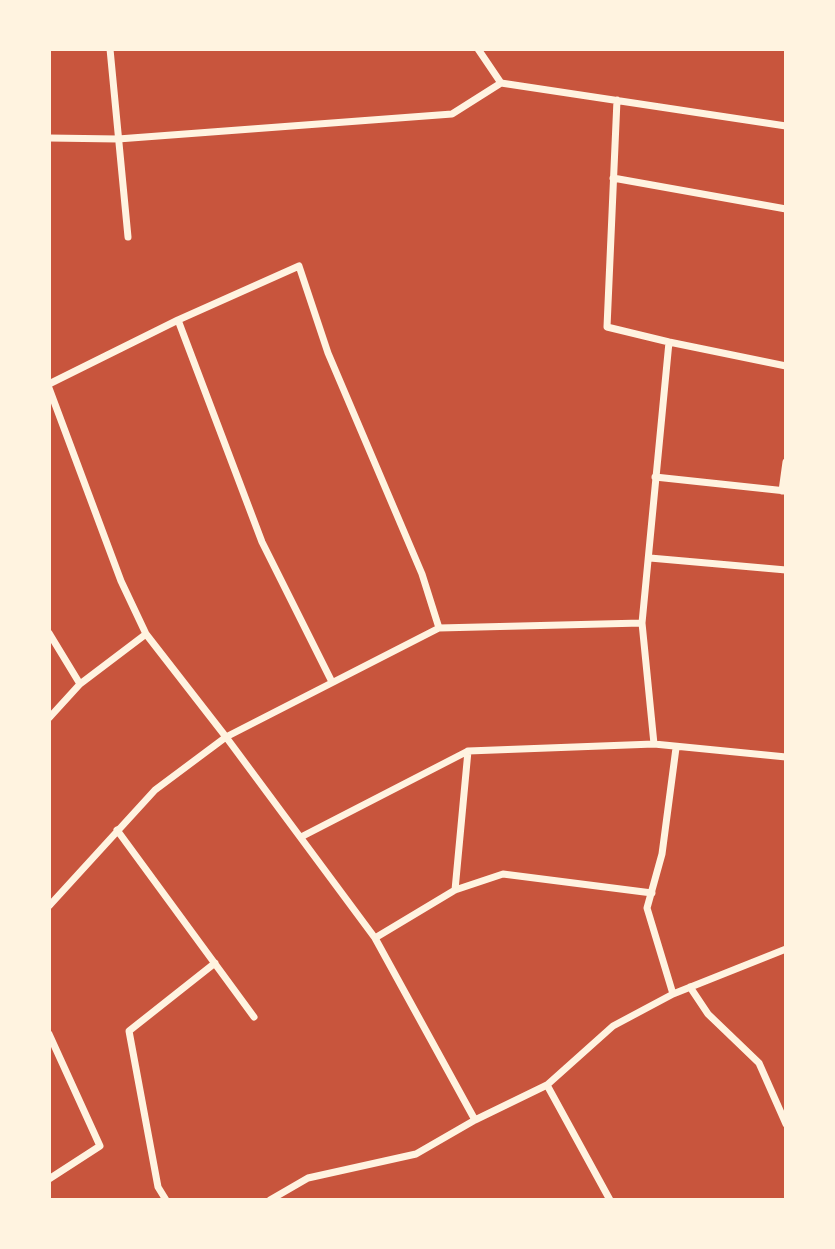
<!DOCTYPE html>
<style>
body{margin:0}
#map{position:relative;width:835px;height:1249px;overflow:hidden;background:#c8553d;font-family:"Fira Sans Condensed",sans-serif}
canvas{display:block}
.frame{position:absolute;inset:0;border:51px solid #fff3e0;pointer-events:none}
</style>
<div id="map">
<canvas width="835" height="1249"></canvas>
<div class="frame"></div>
</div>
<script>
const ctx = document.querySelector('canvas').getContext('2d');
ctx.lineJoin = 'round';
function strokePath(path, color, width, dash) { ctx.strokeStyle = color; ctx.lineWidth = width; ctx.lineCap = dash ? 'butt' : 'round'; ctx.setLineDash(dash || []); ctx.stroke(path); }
strokePath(new Path2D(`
 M110 49 128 237
 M478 49 501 83 786 126
 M617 100 607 327 669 342 786 366
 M49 138 118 139 452 114 501 83
 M613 178 786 209
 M178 320 262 542 332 682
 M49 384 178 320 299 266 328 353 422 574 439 628
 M49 388 121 581 146 634 226 737 375 938 475 1120 547 1085 610 1200
 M655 477 786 491
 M782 491 786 462
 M650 558 786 570
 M642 623 669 342
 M49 633 80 684
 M49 718 80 684 146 634
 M117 830 254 1017
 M301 837 468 751 654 744
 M455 890 468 751
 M49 906 155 790 226 737 439 628 642 623 654 744 786 757
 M375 938 455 890 503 874 652 893
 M690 987 708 1014 759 1063 786 1124
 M673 994 647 908 662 854 676 748
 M49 1034 100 1146 49 1179
 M547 1085 613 1026 673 994 786 949
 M166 1200 158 1187 129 1031 215 963
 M270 1200 308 1178 416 1154 475 1120`), '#fff3e0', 7);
</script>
